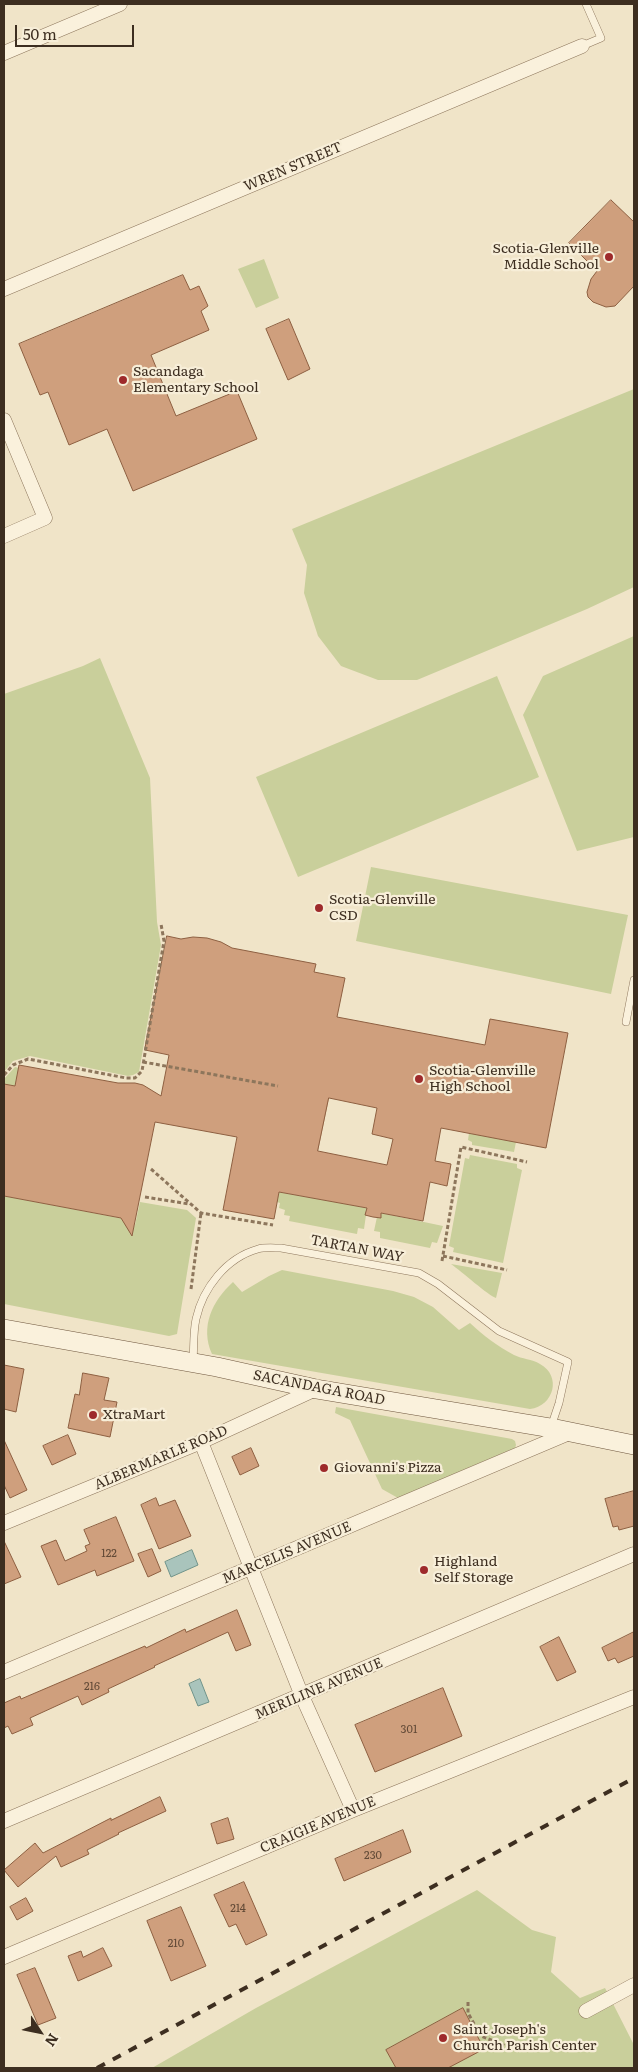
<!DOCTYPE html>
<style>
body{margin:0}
#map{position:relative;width:638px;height:2072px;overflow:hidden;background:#f0e4c8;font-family:Literata,serif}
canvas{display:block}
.frame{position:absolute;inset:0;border:5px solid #3d2e20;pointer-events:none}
.north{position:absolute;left:15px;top:2007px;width:50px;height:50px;-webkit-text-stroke:4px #f7eed8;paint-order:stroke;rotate:124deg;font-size:14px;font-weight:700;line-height:20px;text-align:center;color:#3d2e20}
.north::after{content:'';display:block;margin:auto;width:18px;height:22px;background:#3d2e20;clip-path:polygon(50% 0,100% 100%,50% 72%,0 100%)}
.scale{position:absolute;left:15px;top:25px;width:119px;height:22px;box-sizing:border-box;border:2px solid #3d2e20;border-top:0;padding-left:6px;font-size:15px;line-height:18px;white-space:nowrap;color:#3d2e20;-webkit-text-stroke:4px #f7eed8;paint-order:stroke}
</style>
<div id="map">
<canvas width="638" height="2072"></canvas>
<div class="frame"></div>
<div class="north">N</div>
<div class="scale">50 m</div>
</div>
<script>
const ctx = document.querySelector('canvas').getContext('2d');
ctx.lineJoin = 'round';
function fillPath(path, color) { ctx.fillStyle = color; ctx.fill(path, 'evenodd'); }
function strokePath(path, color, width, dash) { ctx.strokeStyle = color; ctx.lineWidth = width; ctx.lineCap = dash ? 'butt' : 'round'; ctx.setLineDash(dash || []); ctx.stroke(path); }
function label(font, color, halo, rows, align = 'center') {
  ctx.font = font + ' Literata,serif'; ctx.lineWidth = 4.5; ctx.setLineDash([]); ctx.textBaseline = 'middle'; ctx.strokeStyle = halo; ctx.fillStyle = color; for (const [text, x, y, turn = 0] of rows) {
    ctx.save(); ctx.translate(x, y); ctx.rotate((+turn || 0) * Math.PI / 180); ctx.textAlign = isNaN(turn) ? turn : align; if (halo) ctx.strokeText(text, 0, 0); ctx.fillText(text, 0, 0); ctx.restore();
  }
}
fillPath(new Path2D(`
 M264 259 279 298 256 308 238 269Z
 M634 389V587L587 609 417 680H378L341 666 318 636 304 593 307 565 292 529Z
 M634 636V837L577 851 523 715 543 676Z
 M100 658 150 778 157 922 161 945 139 1072 133 1075 128 1076 30 1056 13 1061 4 1072V694L83 666Z
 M497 676 539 777 298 877 256 777Z
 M371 867 628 915 611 994 356 941Z
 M15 1067 19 1068 15 1086 5 1084 4 1086V1079Z
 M469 1133 516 1142 514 1152 472 1145V1142L468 1140Z
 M470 1155 517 1164V1168L522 1170 503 1263 453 1252 454 1248 449 1246 465 1158 469 1159Z
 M279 1192 367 1208 364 1229 358 1228 357 1234 289 1221 290 1216 284 1215 285 1210 279 1208 280 1203 277 1202Z
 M4 1196 125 1219 133 1228 135 1225 140 1202 187 1210 196 1218 177 1334 169 1336 4 1304Z
 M381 1213 443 1226 437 1243 432 1242 430 1248 380 1238V1232L374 1231 377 1217 381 1218Z
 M451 1264 502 1273 496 1298C489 1296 461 1271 451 1264Z
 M282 1270 393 1291 414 1297 433 1307 459 1330 470 1323C484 1336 497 1346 514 1355 522 1359 532 1359 540 1364 562 1376 554 1406 530 1409L212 1354C200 1327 212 1301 233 1282L242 1292 269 1276Z
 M336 1407 512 1439 515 1441 516 1445 515 1448 398 1498 382 1489 350 1420 335 1413Z
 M477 1890 532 1930 556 1937 551 1972 580 1998 605 1988 634 2045V2068H152L256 2008Z`), '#c9cf9b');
const water = new Path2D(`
 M192 1550 198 1565 171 1577 165 1562Z
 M200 1679 209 1702 198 1706 189 1684Z`);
fillPath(water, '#a9c4bc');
strokePath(water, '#6f938a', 1);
const building = new Path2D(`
 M611 200 634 222V286L615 306 606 307 593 302 588 297 587 292 591 279 597 271 569 243Z
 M183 275 190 290 199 286 208 306 201 311 209 330 151 355 176 416 237 391 257 439 133 491 107 429 69 445 48 392 40 395 19 344Z
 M289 319 310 369 288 380 266 329Z
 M167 936 181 939 193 937 207 938 221 942 232 948 316 964 314 972 345 978 337 1017 485 1045 490 1019 568 1033 546 1148 441 1128 435 1161 451 1164 447 1186 430 1182 423 1221 381 1213V1218L373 1217 365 1215 367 1208 279 1192 274 1219 223 1210 237 1137 155 1122 132 1236 121 1218 4 1196V1084L15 1086 19 1065 118 1083H135L143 1085 161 1096 169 1055 145 1050ZM329 1098 377 1108 372 1134 393 1139 387 1165 318 1151Z
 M4 1365 24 1369 16 1412 4 1409Z
 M83 1373 109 1378 104 1400 117 1402 110 1437 68 1428 75 1394 79 1395Z
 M68 1435 76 1454 52 1465 43 1446Z
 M4 1440 27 1490 10 1498 4 1485Z
 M251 1448 259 1466 240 1475 232 1457Z
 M634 1491V1526L619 1530 618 1526 613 1527 605 1499Z
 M156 1498 159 1506 175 1500 191 1536 159 1549 141 1505Z
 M116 1517 134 1561 97 1576 95 1570 58 1585 41 1546 56 1540 65 1561 87 1551 85 1546 90 1544 84 1530Z
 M4 1541 21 1577 4 1584Z
 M152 1549 161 1571 148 1577 138 1554Z
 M237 1610 251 1645 236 1651 228 1632 154 1666 155 1667 108 1689 109 1692 82 1705 78 1696 30 1718 33 1725 12 1734 8 1726 4 1728V1703L20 1696 21 1699 145 1646 146 1648 185 1629 186 1632Z
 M634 1632V1656L618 1663 615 1658 608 1661 602 1648Z
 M559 1637 576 1672 557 1681 540 1647Z
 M443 1688 462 1736 375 1772 355 1725Z
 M160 1797 166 1811 118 1833 119 1834 87 1850 89 1854 61 1867 56 1856 18 1887 4 1870 35 1843 43 1853 111 1818V1820Z
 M228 1818 234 1839 217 1844 211 1824Z
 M403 1830 411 1852 344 1881 335 1859Z
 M244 1882 267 1935 246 1945 236 1924 229 1927 214 1895Z
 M26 1898 33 1911 17 1920 10 1907Z
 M181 1907 206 1966 171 1981 147 1921Z
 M103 1948 112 1966 78 1981 68 1956 81 1951 83 1957Z
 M35 1968 56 2018 38 2025 17 1975Z
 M463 2008 484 2049 448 2068H396L386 2050Z`);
fillPath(building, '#cf9f7d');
strokePath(building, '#8d5f41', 1);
const service = new Path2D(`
 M582 46 601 38 586 4
 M626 1022 634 980
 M193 1362C194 1348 193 1333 196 1319 203 1288 226 1258 258 1249 264 1247 274 1248 281 1248L419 1273 438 1284 499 1331 568 1362 559 1403 551 1427`);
const minor = new Path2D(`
 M4 53 120 4
 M4 289 582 46
 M4 420 45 518 4 536
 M201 1442 302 1696 353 1810
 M4 1523 201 1442 316 1389
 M4 1672 569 1433
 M4 1821 634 1554
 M4 1957 353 1810 634 1697
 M586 2011 634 1985`);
const secondary = new Path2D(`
 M4 1329 217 1367 316 1389 551 1428 634 1445`);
strokePath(service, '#8d765c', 8);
strokePath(minor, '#8d765c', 15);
strokePath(secondary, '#6f573f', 20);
strokePath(new Path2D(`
 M143 1062 278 1086
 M4 1075 13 1065 28 1059 126 1078H135L142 1071 164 941 161 924
 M151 1169 201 1213 273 1225
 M145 1197 189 1204
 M443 1256 507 1270
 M442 1261 461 1147 527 1162
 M191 1289 201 1213
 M468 2002V2013L481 2036 511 2048`), '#8d765c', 3, [4, 2.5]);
strokePath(service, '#faf1dc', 7);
strokePath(minor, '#faf1dc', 14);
strokePath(secondary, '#faf1dc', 19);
strokePath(new Path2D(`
 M97 2068 634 1778`), '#3d2e20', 4, [9, 9]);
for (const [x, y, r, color] of [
 [609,257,5,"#9e2a2b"],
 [123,380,5,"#9e2a2b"],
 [319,908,5,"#9e2a2b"],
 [419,1079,5,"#9e2a2b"],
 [93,1415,5,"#9e2a2b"],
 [324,1468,5,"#9e2a2b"],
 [424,1570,5,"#9e2a2b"],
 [443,2038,5,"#9e2a2b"]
]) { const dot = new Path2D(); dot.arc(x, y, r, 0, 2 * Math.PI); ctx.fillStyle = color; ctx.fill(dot); strokePath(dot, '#f7eed8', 2); }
label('11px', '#624a37', null, [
 ["122",109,1554],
 ["216",92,1687],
 ["301",409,1730],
 ["230",373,1856],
 ["214",238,1909],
 ["210",176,1944]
]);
label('14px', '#3d2e20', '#f7eed8', [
 ["WREN STREET",293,167,-23],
 ["TARTAN WAY",357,1249,11],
 ["SACANDAGA ROAD",319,1388,11],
 ["ALBERMARLE ROAD",161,1458,-23],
 ["MARCELIS AVENUE",287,1553,-23],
 ["MERILINE AVENUE",319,1689,-23],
 ["CRAIGIE AVENUE",318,1825,-23]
]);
label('14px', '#3d2e20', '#f7eed8', [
 ["Scotia-Glenville",599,249,"right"],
 ["Middle School",599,265,"right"],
 ["Sacandaga",133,372],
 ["Elementary School",133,388],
 ["Scotia-Glenville",329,900],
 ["CSD",329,916],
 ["Scotia-Glenville",429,1071],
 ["High School",429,1087],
 ["XtraMart",103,1415],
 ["Giovanni's Pizza",334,1468],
 ["Highland",434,1562],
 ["Self Storage",434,1578],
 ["Saint Joseph's",453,2030],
 ["Church Parish Center",453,2046]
], 'left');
</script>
